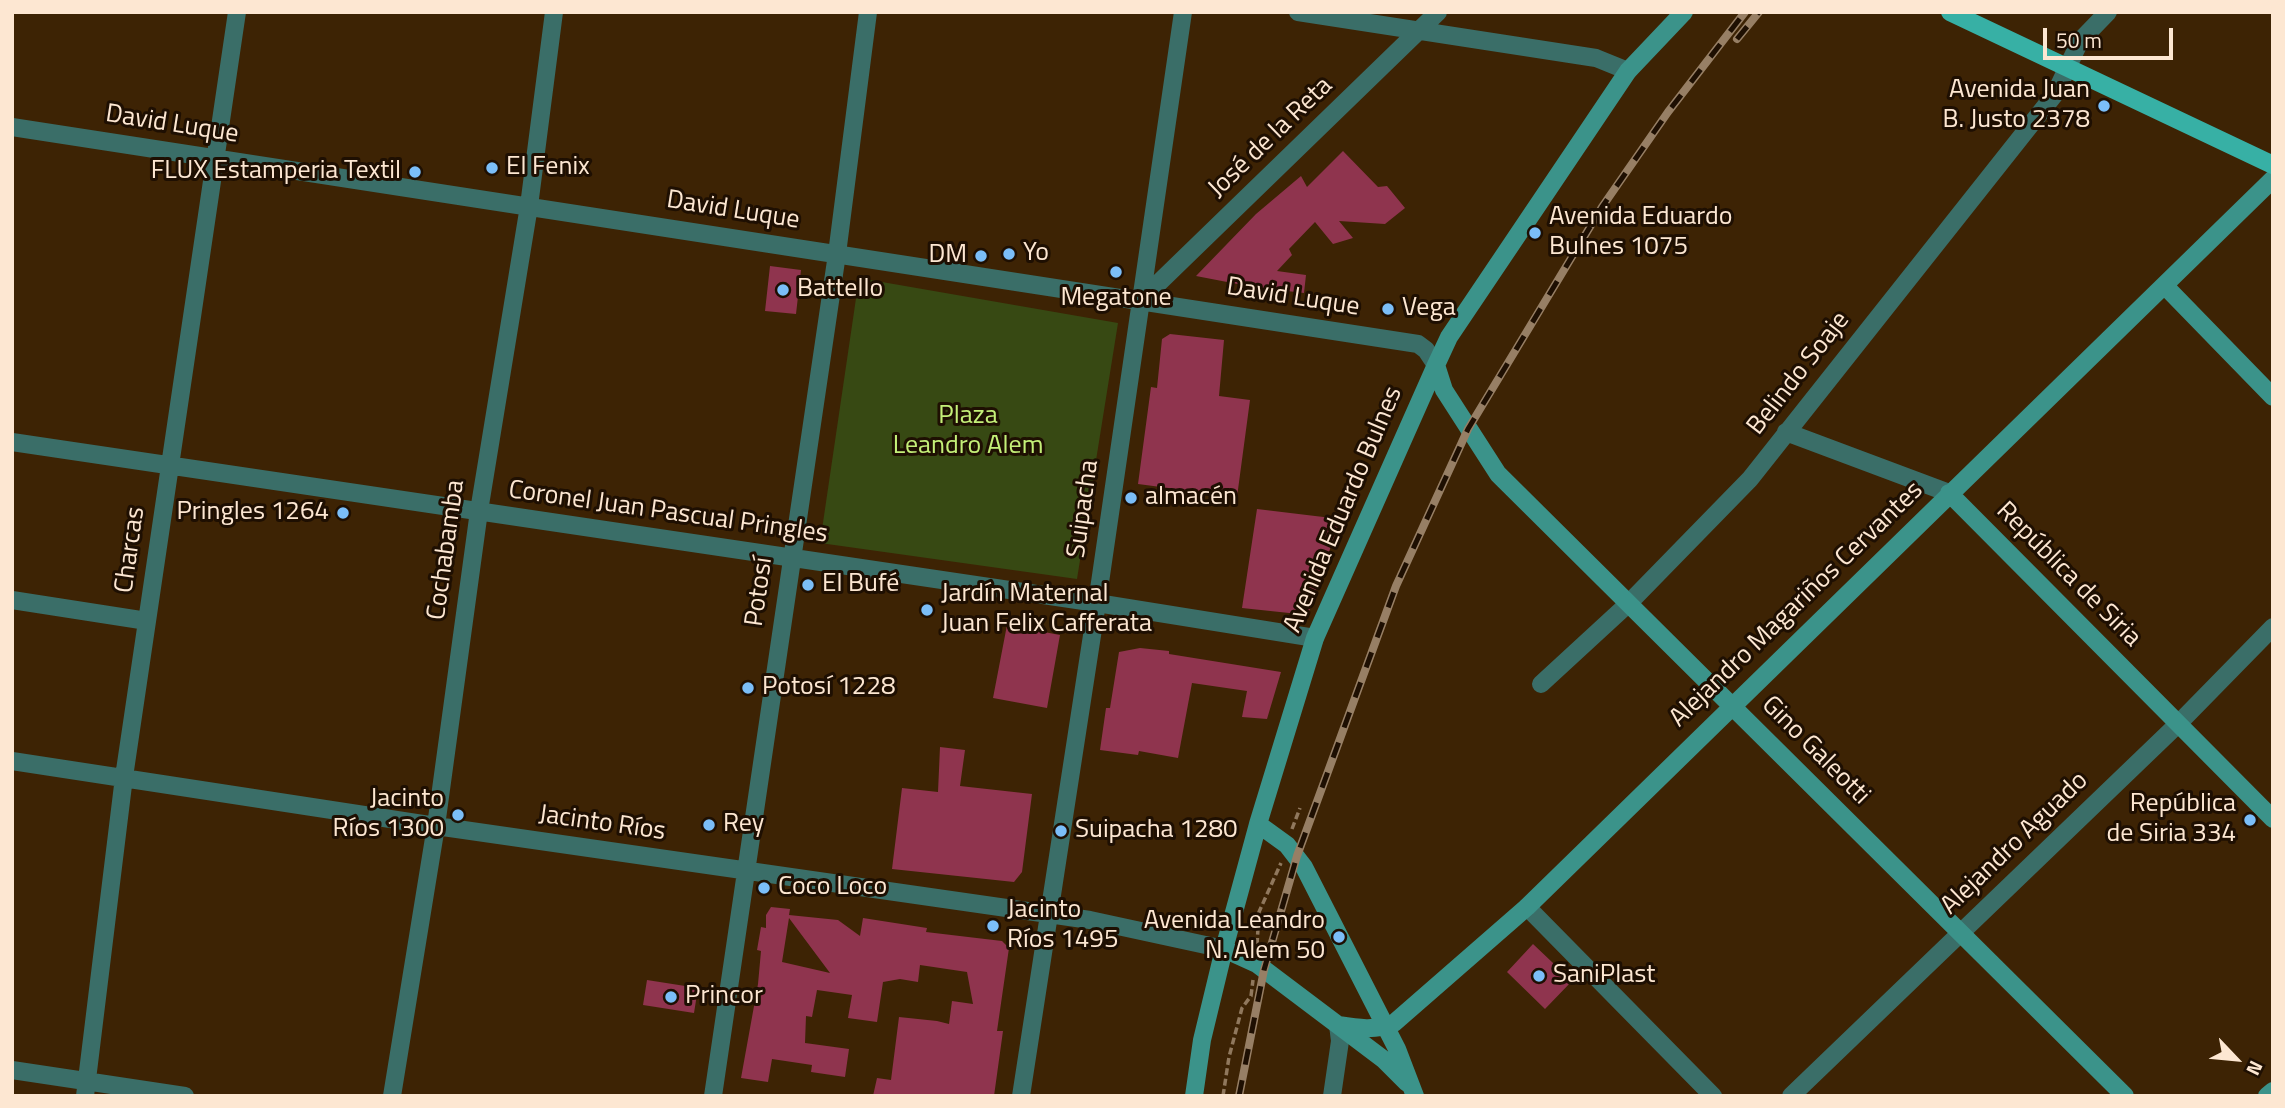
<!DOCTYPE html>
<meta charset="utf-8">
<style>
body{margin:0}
#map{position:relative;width:2285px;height:1108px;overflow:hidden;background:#3d2304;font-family:"Titillium Web",sans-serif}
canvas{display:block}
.frame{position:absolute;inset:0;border:14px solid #fde7d2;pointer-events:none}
.north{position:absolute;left:2201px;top:1024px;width:70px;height:70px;-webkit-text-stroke:5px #1e0f02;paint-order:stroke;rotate:116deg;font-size:19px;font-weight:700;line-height:28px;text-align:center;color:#fde7d2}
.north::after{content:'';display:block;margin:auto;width:24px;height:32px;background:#fde7d2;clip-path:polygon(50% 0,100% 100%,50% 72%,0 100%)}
.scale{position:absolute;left:2043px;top:28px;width:130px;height:32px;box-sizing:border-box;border:4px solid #fde7d2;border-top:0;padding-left:9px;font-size:21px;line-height:24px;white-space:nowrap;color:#fde7d2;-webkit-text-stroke:5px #1e0f02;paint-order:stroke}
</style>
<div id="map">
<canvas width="2285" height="1108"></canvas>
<div class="frame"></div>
<div class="north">N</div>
<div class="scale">50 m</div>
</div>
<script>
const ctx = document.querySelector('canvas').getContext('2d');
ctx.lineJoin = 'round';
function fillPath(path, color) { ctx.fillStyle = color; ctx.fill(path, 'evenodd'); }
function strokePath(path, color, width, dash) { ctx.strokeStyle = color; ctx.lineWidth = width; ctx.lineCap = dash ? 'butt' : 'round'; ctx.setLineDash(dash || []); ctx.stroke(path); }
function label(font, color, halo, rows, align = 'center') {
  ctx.font = font + ' "Titillium Web",sans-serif'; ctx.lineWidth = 6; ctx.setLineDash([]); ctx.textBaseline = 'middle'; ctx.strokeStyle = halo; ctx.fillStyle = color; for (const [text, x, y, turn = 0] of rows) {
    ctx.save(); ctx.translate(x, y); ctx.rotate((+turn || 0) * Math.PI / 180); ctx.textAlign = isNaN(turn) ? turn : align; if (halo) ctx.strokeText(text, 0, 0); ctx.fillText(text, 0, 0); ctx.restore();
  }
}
fillPath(new Path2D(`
 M859 278 1118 323 1077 579 820 543Z`), '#374913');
fillPath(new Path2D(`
 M1343 151 1378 187 1387 186 1405 208 1385 224 1339 221 1353 238 1333 244 1315 222 1289 249 1292 255 1277 271 1306 275 1304 293 1253 287 1196 276 1256 214 1301 176 1307 187Z
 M770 266 801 270 796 314 765 311Z
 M1170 334 1224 340 1219 396 1250 400 1237 497 1138 484 1151 387 1157 388 1162 339Z
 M1257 509 1340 519 1308 615 1242 608Z
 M1007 625 1060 635 1047 708 993 698Z
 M1140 648 1169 651V654L1281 672 1267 719 1242 717 1247 691 1192 683 1178 758 1139 751 1138 755 1100 750 1106 708H1110L1119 652Z
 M940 747 965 750 960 786 1032 794 1022 872 1014 882 892 869 902 788 938 792Z
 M771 907 790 909 789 915 838 920 860 936 863 918 927 928 926 932 1002 941 1009 948 997 1031H1003L994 1096H873L877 1078 891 1080 899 1017 937 1021 949 1024 952 1001 973 1004 967 972 920 965 918 982 900 979 883 982 877 1022 848 1018 852 995 817 990 812 1017 806 1016 805 1043 849 1049 845 1077 811 1072 812 1065 772 1059 768 1082 741 1078 758 984 761 951 757 950 761 927 766 928V915ZM789 918 830 973 782 962Z
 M1533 944 1572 981 1545 1009 1507 972Z
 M647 980 698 988 694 1013 643 1005Z`), '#8f344e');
strokePath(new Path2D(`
 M1292 829 1300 808
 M1257 945 1259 912 1281 863
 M1223 1096 1229 1057 1242 1008 1251 996 1253 980`), '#90785d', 3.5, [7, 3.5]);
strokePath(new Path2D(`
 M1298 12 1596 58 1628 71
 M12 127 1418 344 1426 350 1436 365
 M1140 301 1438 12
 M1786 432 1949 493
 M12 442 1097 603 1315 638
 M12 600 147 621
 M1541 684 1629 603 1750 479 2055 94 2080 41 2108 12
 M12 761 436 826 1090 920 1224 949
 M1527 907 1713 1096
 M12 1070 185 1096
 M85 1096 124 777 237 12
 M392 1096 436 826 479 511 529 206 554 12
 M713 1096 837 254 868 12
 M1021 1096 1097 603 1183 12
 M1332 1096 1340 1041 1338 1025
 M1791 1096 2179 723 2273 627`), '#3a6e68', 18);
strokePath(new Path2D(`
 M2165 286 2273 397
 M1436 365 1444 390 1498 474 2125 1096
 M1949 493 2273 819
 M1258 824 1287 845 1304 867 1397 1049 1415 1096
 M1224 949 1257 964 1383 1059 1407 1083
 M1338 1025C1357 1028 1376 1031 1394 1023L1527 907 2273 179
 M1194 1096 1202 1040 1224 949 1258 824 1315 638 1436 365 1449 337 1628 71 1684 12
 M2267 1096 2273 1091`), '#3b938a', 18);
strokePath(new Path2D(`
 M1950 12 2273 165`), '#37b0a5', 18);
const rail = new Path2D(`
 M1737 39 1759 12
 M1239 1096 1264 970 1297 856 1396 586 1468 429 1602 207 1668 112 1745 12`);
strokePath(rail, '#977f65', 8);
strokePath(rail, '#1e0f02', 5, [16]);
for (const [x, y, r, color] of [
 [2104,106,7,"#7bbef8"],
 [492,168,7,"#7bbef8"],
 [415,172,7,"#7bbef8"],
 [1535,233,7,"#7bbef8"],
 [1009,254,7,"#7bbef8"],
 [981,256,7,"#7bbef8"],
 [1116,272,7,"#7bbef8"],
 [783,290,7,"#7bbef8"],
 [1388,309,7,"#7bbef8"],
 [1131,498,7,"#7bbef8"],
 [343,513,7,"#7bbef8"],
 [808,585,7,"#7bbef8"],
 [927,610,7,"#7bbef8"],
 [748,688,7,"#7bbef8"],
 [458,815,7,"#7bbef8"],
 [2250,820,7,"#7bbef8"],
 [709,825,7,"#7bbef8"],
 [1061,831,7,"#7bbef8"],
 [764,888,7,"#7bbef8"],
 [993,926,7,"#7bbef8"],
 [1339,937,7,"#7bbef8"],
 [1539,976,7,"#7bbef8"],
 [671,997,7,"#7bbef8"]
]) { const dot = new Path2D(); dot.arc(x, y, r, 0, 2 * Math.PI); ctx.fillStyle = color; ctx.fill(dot); strokePath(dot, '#1e0f02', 2.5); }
label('26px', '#fde7d2', '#1e0f02', [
 ["Avenida Juan",2090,91,"right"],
 ["B. Justo 2378",2090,121,"right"],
 ["El Fenix",506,168],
 ["FLUX Estamperia Textil",401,172,"right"],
 ["Avenida Eduardo",1549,218],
 ["Bulnes 1075",1549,248],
 ["Yo",1023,254],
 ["DM",967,256,"right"],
 ["Battello",797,290],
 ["Megatone",1116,299,"center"],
 ["Vega",1402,309],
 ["almacén",1145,498],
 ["Pringles 1264",329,513,"right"],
 ["El Bufé",822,585],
 ["Jardín Maternal",941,595],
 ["Juan Felix Cafferata",941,625],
 ["Potosí 1228",762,688],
 ["Jacinto",444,800,"right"],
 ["Ríos 1300",444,830,"right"],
 ["República",2236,805,"right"],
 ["de Siria 334",2236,835,"right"],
 ["Rey",723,825],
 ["Suipacha 1280",1075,831],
 ["Coco Loco",778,888],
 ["Jacinto",1007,911],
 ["Ríos 1495",1007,941],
 ["Avenida Leandro",1325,922,"right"],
 ["N. Alem 50",1325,952,"right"],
 ["SaniPlast",1553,976],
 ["Princor",685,997]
], 'left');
label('26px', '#fde7d2', '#1e0f02', [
 ["David Luque",172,125,9],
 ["José de la Reta",1271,138,-44],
 ["David Luque",733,211,9],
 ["David Luque",1293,298,9],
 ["Belindo Soaje",1799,374,-52],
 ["Suipacha",1084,509,-82],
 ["Avenida Eduardo Bulnes",1344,510,-67],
 ["Coronel Juan Pascual Pringles",668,513,8],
 ["Charcas",131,550,-82],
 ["Cochabamba",447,550,-82],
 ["República de Siria",2068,575,45],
 ["Potosí",760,592,-82],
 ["Alejandro Magariños Cervantes",1797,605,-44],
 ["Gino Galeotti",1815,751,45],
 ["Jacinto Ríos",602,824,8],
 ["Alejandro Aguado",2015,844,-44]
]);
label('26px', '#c4ef78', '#1e0f02', [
 ["Plaza",968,417],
 ["Leandro Alem",968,447]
]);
</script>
